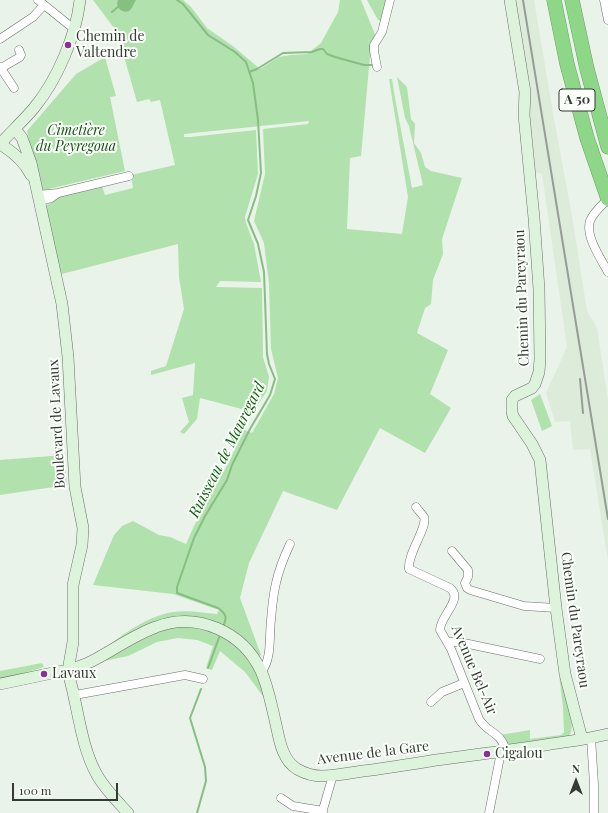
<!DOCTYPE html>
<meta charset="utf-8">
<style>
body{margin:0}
#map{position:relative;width:608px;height:813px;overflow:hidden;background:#eaf3ea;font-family:"Playfair Display",serif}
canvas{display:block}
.north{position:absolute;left:556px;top:761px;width:40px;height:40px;-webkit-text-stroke:3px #fafff9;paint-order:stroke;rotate:0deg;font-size:11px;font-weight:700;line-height:16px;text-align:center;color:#363935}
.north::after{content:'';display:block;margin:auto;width:14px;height:18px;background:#363935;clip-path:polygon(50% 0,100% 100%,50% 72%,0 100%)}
.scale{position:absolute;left:12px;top:783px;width:106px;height:18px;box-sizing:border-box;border:2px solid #363935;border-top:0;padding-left:5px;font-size:12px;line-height:14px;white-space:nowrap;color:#363935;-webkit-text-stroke:3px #fafff9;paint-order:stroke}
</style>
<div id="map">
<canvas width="608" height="813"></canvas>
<div class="north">N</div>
<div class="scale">100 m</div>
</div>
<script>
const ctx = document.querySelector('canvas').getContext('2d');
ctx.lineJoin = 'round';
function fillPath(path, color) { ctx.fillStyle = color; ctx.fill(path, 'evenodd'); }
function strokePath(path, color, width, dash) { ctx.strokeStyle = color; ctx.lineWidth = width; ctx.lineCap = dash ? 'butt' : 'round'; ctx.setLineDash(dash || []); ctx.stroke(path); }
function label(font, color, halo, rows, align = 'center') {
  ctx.font = font + ' "Playfair Display",serif'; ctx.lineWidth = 4; ctx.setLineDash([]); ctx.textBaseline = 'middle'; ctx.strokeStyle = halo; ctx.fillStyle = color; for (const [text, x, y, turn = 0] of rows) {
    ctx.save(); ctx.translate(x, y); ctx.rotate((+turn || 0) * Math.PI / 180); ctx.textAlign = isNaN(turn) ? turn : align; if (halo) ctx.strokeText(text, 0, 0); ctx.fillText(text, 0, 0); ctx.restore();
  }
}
fillPath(new Path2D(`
 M514 0H534L553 113 572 216 587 311 597 328 608 400V561L590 449 573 450 570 421 555 422 546 393 567 347 542 174 535 172 528 97Z`), '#ddebdb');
fillPath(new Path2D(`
 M93 0H183L191 7 207 28 234 47 260 69 279 57 291 55 307 54 321 43 338 12 340 0H361L376 37 371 45 361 156 350 158 347 229 402 234 408 197 389 79H392L395 98 412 188 423 185 409 126 405 118 397 77 407 87 411 119 415 124 414 143 421 153 425 167 431 171 462 178 442 239 443 254 433 280 431 304 425 308 417 333 448 350 430 394 451 408 425 453 380 428 337 510 283 491 249 563 240 598 261 655 257 658 242 640 177 620 97 654C120 637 144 617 173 612 188 610 203 613 217 614L219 610 173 594 93 585 114 535 122 526 133 521 159 535 170 537 186 544 194 526 231 458 243 429 252 433 274 394 278 378 271 349 269 284 264 243 254 221 265 174 263 129 308 124 309 121 184 134V137H190L256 130 258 174 245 217 246 223 254 244 261 282 220 281 216 287 262 288 263 357 269 377 267 391 253 412 200 398 197 419 184 434 180 432 189 422 182 398 193 395 195 363 151 375V371L166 366 184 309 179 277 178 244 58 275 46 211 48 202 54 198 102 186 105 195 133 188 131 175 175 165 160 100 151 102 149 99 137 102 121 46 114 28Z
 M367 0H387L381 21 378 20Z
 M105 57 116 96 110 97 125 171 40 191 27 131 76 74Z
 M540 394 552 426 542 431 531 400Z
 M64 455 67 485 0 495V460Z
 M188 626 206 628 236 645 249 661 259 675 265 699 245 672 220 651 212 670 206 668 213 646 197 640 178 638 157 642 128 656 99 662 150 633 169 627Z
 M42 663 44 667 0 680V671Z
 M559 675 571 717C572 726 573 732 567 739L516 747 509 745 500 735 530 730V739L561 735 564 732 563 707Z`), '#b1e1ac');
fillPath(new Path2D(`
 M118 0H136C134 3 132 9 129 11 121 14 115 6 118 0Z`), '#86bf81');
strokePath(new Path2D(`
 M177 0 183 4 208 35 235 52 246 62 253 83 258 120 261 173 256 196 248 220 258 244 264 272 267 354 269 364 275 379 270 395 250 429 232 465 227 480 205 516 194 538 177 587V593L218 608C227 614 227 618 223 627
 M112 12 119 6
 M249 72 257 69 283 53 312 52 320 49H323L327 54 335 57 364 65H372
 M208 668 220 635
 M197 813 206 781 205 767 190 718 201 689`), '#86bf81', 2);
const street = new Path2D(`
 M38 0 69 25 74 27
 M604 0 608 20
 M0 39 33 17 44 5
 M0 67 14 88
 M377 67 374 51V45L382 32 390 0
 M1 68 20 57 21 55 19 50
 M58 193 129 176
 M38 195 58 193 51 198 39 201
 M608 199C602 205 593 213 590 221 585 236 601 259 608 272
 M416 507C418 510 422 514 424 517 428 527 407 554 409 569L450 588C464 599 440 616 440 630L451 649 479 719C488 734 500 730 506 751
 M452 551 468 570V577L465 583 467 588 470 590 524 606 556 608
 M448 642H459L540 659
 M262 671C272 658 269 636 271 620 272 608 273 595 276 583 279 569 284 557 290 544
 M75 695 185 675 203 679
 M431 702 442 692 464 683
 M591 738 594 784V813
 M281 798 293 806 323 811
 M322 813 333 775
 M489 813 501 752`);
const secondary = new Path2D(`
 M510 0 525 92 524 115 534 218 539 289 540 359 539 372 535 384 532 388 515 396 512 400V412L513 416 532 444 540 460 556 608 565 674 582 739
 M15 129 22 138 31 163 62 304 68 357 75 487 83 528 82 545 73 585V642L69 665
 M0 144C11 132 23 121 34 108 57 80 76 36 80 0
 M0 144C13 152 24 161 31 175
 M73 669C80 666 87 664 94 660 115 649 134 635 156 627 197 611 243 632 261 671 268 686 271 704 275 720 279 737 281 759 297 769 304 773 313 776 322 776 335 776 350 773 363 771 388 768 412 764 436 760 474 755 513 750 551 744 570 741 589 739 608 734
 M69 676C78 707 81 747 97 775 105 789 117 801 128 813
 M0 684 62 671`);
const highway = new Path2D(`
 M554 0 567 64 587 138 608 199
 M572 0 587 69 608 147`);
strokePath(street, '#697068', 9);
strokePath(secondary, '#697068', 12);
strokePath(highway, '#6fa06b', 15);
strokePath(street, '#fff', 8);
strokePath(secondary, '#ddf3db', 11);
strokePath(highway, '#8ed788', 14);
strokePath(new Path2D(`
 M523 0 608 519
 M580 379 583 413`), '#969d96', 2);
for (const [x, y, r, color] of [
 [68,45,4,"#8c2e99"],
 [44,674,4,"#8c2e99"],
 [487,754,4,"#8c2e99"]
]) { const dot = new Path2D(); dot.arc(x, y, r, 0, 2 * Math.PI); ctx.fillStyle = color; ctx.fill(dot); strokePath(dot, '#fafff9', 1.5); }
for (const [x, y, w] of [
 [577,100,36]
]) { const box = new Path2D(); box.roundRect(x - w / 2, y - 11, w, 22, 3); ctx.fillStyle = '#fafff9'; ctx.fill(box); strokePath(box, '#363935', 1); }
label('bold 13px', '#363935', null, [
 ["A 50",577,100]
]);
label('14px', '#363935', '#fafff9', [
 ["Chemin de",76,37],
 ["Valtendre",76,53],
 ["Lavaux",52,674],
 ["Cigalou",495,754]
], 'left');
label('italic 14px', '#165014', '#fafff9', [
 ["Cimetière",76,131],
 ["du Peyregoua",76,147]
]);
label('14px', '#363935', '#fafff9', [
 ["Chemin du Pareyraou",522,298,-92],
 ["Boulevard de Lavaux",57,424,-93],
 ["Chemin du Pareyraou",575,620,82],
 ["Avenue Bel-Air",474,670,67],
 ["Avenue de la Gare",373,753,-7]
]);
label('italic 15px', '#0e600d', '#fafff9', [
 ["Ruisseau de Mauregard",227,450,-63]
]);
</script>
